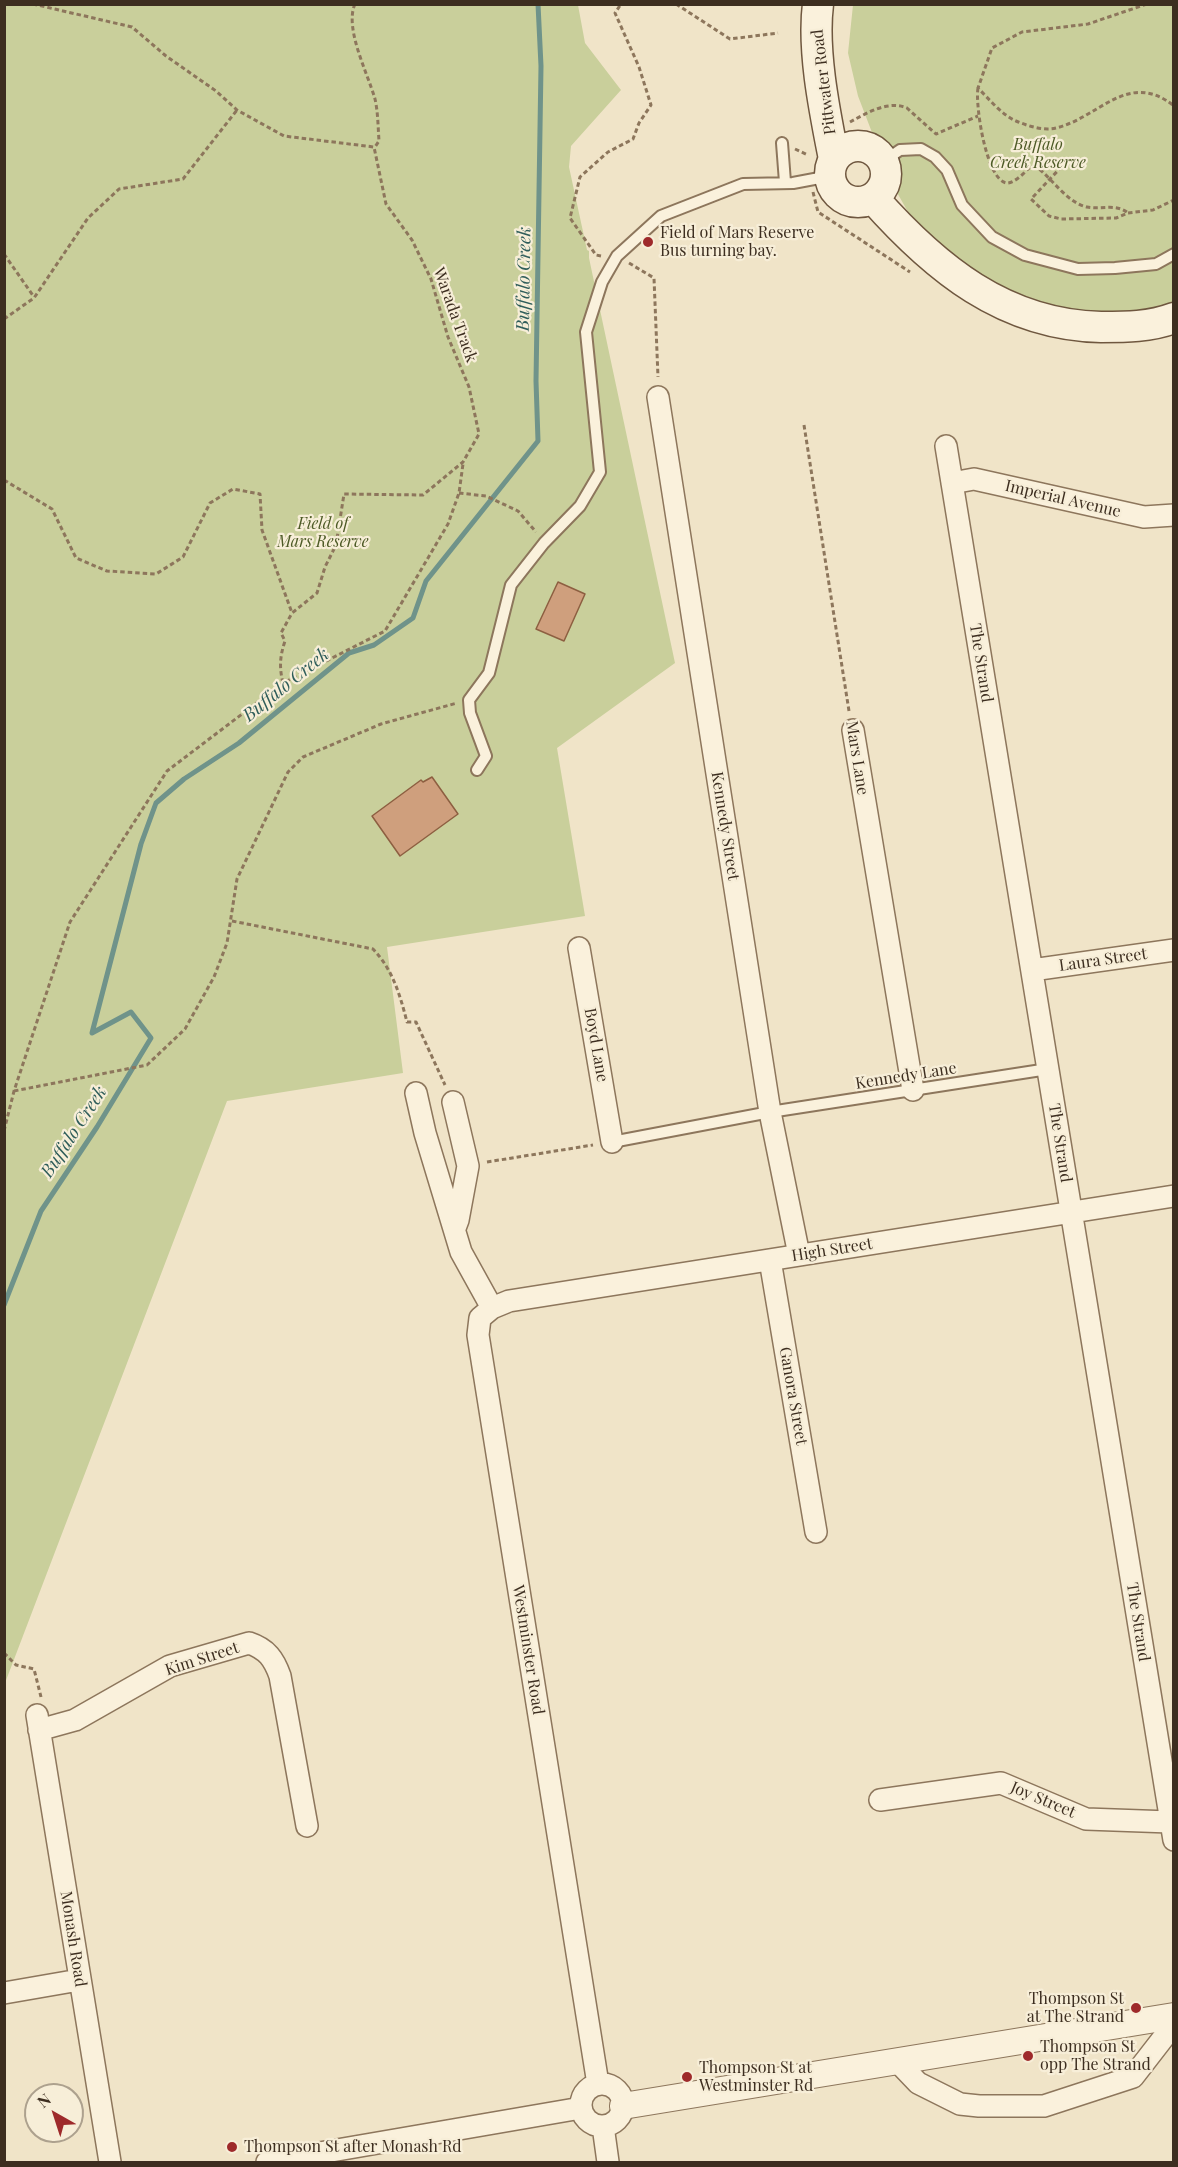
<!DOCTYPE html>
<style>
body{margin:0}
#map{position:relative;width:1178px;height:2167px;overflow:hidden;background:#f0e4c8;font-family:"Playfair Display",serif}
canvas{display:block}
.frame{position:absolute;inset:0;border:6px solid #3d2e20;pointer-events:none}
.north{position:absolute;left:24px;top:2083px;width:60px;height:60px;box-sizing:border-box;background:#f7eed8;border:2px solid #ada18e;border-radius:50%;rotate:321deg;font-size:16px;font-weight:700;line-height:24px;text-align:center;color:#3d2e20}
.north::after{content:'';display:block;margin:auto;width:21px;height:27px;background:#9e2a2b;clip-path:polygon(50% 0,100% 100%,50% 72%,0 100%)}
</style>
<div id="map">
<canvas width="1178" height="2167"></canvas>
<div class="frame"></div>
<div class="north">N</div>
</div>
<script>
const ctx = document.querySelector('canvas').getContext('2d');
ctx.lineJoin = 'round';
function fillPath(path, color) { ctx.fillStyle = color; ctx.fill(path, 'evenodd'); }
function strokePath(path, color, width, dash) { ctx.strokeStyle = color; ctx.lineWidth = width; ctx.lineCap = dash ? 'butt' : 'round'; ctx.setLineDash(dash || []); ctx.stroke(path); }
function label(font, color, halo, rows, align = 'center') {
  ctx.font = font + ' "Playfair Display",serif'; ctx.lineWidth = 4.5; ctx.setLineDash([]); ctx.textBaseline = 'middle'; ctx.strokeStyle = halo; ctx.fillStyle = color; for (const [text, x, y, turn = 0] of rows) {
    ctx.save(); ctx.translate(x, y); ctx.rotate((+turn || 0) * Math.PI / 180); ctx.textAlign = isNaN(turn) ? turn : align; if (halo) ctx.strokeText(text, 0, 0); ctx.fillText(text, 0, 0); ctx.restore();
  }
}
fillPath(new Path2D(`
 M5 5H578L585 43 621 90 571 146 569 167 587 250 589 251V258L675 663 557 748 585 916 387 947 403 1073 227 1101 5 1683Z
 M853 5H1173V304L1133 320 1065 316 983 286 916 226 891 182 858 96 848 53Z`), '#c9cf9b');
strokePath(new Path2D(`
 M4 1305 41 1211 97 1127 151 1038 131 1012 92 1033 141 844 156 803 184 779 239 743 349 653 374 645 413 618 426 581 538 441 536 381 541 66 538 4`), '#6f938a', 5);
const building = new Path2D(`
 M558 582 585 594 564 641 536 629Z
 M432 777 458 814 400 856 372 816 421 780 423 782Z`);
fillPath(building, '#cf9f7d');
strokePath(building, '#8d5f41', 1.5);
const service = new Path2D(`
 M782 143 785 182
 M884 161 900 150 921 149 935 157 947 170 962 205 992 237 1025 255 1078 269 1115 268 1156 264 1174 254
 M477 770 486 756 470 713 469 700 489 673 511 585 544 543 580 506 600 472 586 332 602 282 617 256 661 216 743 184 793 183 830 176
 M612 1142 770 1112 1048 1069`);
const minor = new Path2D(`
 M658 397 770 1112 799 1255
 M946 446 1174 1840
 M952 483 974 479 1144 517 1174 515
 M853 730 913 1090
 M579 948 612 1142
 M1032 970 1174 950
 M416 1093 425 1133 461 1252 492 1308
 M453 1102 468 1166 458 1220 455 1228
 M770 1260 816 1532
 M37 1715 110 2162
 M39 1730 75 1720 170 1666 249 1643C267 1649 274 1659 280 1676L307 1826
 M880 1800 1001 1783 1086 1819 1170 1822
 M4 1993 79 1980
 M897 2061 918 2083 960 2104 979 2106H1044L1133 2077 1164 2037 1170 2016
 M581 2105a21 21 0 1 1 42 0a21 21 0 1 1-42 0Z
 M598 2084 478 1335 480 1318 492 1308 509 1301 1174 1196
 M603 2126 608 2162
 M267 2162 581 2108`);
const tertiary = new Path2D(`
 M623 2106 1174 2016`);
const secondary = new Path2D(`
 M818 4C812 51 825 113 834 159
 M830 174a28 28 0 1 1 56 0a28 28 0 1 1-56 0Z
 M873 198C935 268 1004 325 1101 327 1126 327 1150 327 1174 318`);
strokePath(service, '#8d765c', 14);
strokePath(minor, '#8d765c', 24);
strokePath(tertiary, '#8d765c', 28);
strokePath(secondary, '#6f573f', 33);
strokePath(new Path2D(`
 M355 4C344 28 368 74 375 99 378 112 378 127 379 141L375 147
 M676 4 730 39 778 33
 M1147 4 1088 24 1022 32 992 48 978 88C989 99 1002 115 1016 121 1028 126 1043 131 1056 128 1099 118 1128 69 1174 106
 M978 88C975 104 986 181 1007 183 1015 183 1025 172 1030 167L1038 168C1053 180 1068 203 1087 207 1101 210 1116 203 1128 213
 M850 122C867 113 888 100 907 108L936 134 978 116
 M795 149 808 155
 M1067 161 1031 199 1049 216 1061 219 1116 218 1128 213 1153 210 1174 200
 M813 192 818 212 910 272
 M4 254 34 297
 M601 256 596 255 570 218 580 177 608 152 633 139 639 123 651 105 639 67 615 13 621 4
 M629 263 654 278 658 377
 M4 319 34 298 88 218 119 189 183 179 237 110
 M804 425 849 711
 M4 480 52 509 76 558 107 571 156 574 183 557 210 503 233 489 260 494 262 530 292 613 317 593 325 567 336 545 344 494 423 495 463 462 479 434 469 387 448 337 431 279 412 240 386 204 374 147 284 136 237 110 216 91 166 56 132 27 33 4
 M459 493 486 496 518 511 536 532
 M283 683C279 667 280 656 285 641L281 633 292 613
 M232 921 373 949C393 970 400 995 407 1022H416L445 1085
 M14 1091 147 1065 185 1029 214 977 227 943 237 879 288 772 303 757 381 724 457 703
 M4 1131 14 1091 70 922 167 771 283 683 385 631 448 524 459 493 463 464
 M487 1162 593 1145
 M4 1653 16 1665 34 1669 41 1697`), '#8d765c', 3, [4.5, 3]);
strokePath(service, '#faf1dc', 10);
strokePath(minor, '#faf1dc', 21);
strokePath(tertiary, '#faf1dc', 26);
strokePath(secondary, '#faf1dc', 30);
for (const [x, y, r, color] of [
 [648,242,6,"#9e2a2b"],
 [1136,2008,6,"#9e2a2b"],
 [1028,2056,6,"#9e2a2b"],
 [687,2077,6,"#9e2a2b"],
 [232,2147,6,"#9e2a2b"]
]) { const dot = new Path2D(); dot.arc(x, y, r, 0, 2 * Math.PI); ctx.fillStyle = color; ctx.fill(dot); strokePath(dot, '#f7eed8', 2); }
label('16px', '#3d2e20', '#f7eed8', [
 ["Pittwater Road",824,82,-97],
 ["Warada Track",455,315,70],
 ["Imperial Avenue",1063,499,13],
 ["The Strand",981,663,81],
 ["Mars Lane",857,758,81],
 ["Kennedy Street",725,826,81],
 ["Laura Street",1103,960,-8],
 ["Boyd Lane",596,1045,80],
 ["Kennedy Lane",906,1076,-9],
 ["The Strand",1060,1143,81],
 ["High Street",832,1250,-9],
 ["Ganora Street",793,1396,80],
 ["The Strand",1138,1622,81],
 ["Westminster Road",528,1650,81],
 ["Kim Street",202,1659,-18],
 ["Joy Street",1043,1800,23],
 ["Monash Road",73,1939,81]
]);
label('italic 16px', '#4d5a26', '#f7eed8', [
 ["Buffalo",1038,145],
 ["Creek Reserve",1038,163],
 ["Field of",323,524],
 ["Mars Reserve",323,542]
]);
label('16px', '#3d2e20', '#f7eed8', [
 ["Field of Mars Reserve",660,233],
 ["Bus turning bay.",660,251],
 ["Thompson St",1124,1999,"right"],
 ["at The Strand",1124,2017,"right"],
 ["Thompson St",1040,2047],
 ["opp The Strand",1040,2065],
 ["Thompson St at",699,2068],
 ["Westminster Rd",699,2086],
 ["Thompson St after Monash Rd",244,2147]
], 'left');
label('italic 18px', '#2f5d5a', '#f7eed8', [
 ["Buffalo Creek",524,279,-89],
 ["Buffalo Creek",286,685,-39],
 ["Buffalo Creek",74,1132,-57]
]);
</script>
